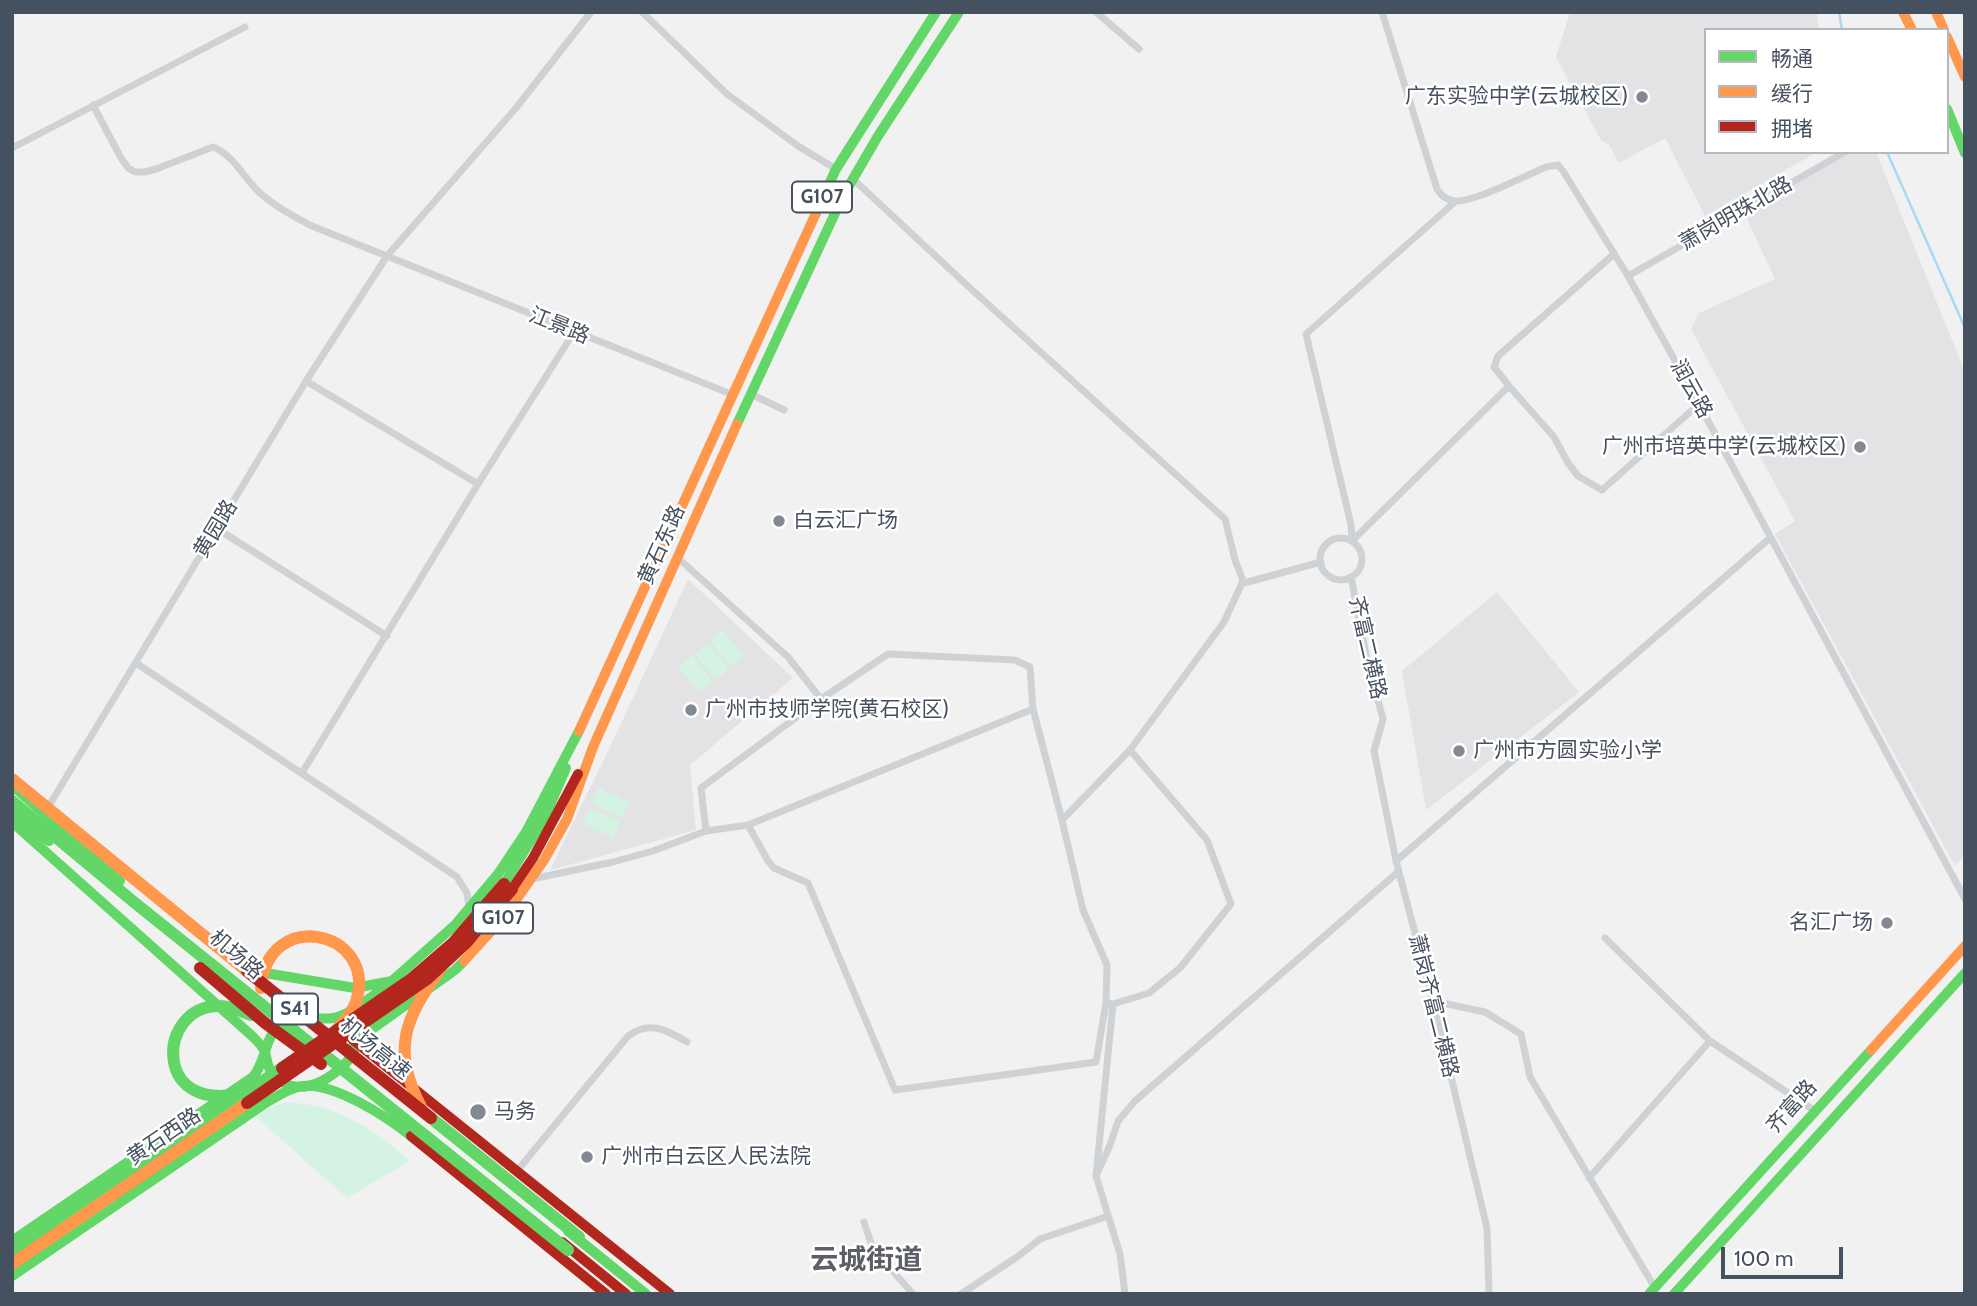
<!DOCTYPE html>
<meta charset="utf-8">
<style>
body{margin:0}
#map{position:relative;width:1977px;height:1306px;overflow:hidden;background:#f2f1f1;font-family:Cabin,"Noto Sans SC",sans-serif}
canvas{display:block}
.frame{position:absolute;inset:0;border:14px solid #465160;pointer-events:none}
.legend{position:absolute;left:1704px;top:28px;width:245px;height:126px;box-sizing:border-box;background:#fff;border:2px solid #b5b9bf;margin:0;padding:9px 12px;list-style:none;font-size:21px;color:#465160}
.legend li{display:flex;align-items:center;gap:14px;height:35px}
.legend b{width:35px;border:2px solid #b5b9bf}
.scale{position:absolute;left:1721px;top:1247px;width:122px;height:32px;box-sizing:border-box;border:4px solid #465160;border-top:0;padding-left:9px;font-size:21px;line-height:24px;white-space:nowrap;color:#465160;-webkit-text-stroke:5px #fff;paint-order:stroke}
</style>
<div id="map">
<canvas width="1977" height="1306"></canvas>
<div class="frame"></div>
<ul class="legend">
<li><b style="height:9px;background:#63d668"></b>畅通</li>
<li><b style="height:9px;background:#ff974d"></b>缓行</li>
<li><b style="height:9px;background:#b3261e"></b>拥堵</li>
</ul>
<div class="scale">100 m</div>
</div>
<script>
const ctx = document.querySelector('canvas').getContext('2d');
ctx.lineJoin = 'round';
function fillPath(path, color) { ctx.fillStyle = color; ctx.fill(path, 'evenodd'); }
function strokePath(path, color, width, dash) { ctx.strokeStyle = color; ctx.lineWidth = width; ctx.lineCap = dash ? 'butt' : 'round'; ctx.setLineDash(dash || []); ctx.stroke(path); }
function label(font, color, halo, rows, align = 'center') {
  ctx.font = font + ' Cabin,"Noto Sans SC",sans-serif'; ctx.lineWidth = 5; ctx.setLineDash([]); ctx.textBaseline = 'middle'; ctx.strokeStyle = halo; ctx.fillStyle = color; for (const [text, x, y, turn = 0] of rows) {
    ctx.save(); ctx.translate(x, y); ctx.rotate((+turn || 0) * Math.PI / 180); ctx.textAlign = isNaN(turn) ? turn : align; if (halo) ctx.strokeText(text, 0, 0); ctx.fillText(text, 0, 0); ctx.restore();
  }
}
fillPath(new Path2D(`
 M1570 12H1817L1819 30H1706V152H1817L1705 216 1665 138 1619 163 1609 145 1601 140 1556 57Z
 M1848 152H1876L1965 372V855L1955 866 1775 534 1795 521 1691 329 1699 313 1775 279 1744 213Z
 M688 579 793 678 690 765 696 830 550 870 612 743Z
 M1497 592 1579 692 1426 810 1402 671Z`), '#e3e2e4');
fillPath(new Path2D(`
 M723 630 744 656 730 667 710 641Z
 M708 643 729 669 715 680 694 654Z
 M692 655 713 681 699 692 678 667Z
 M599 788 629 802 622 818 591 804Z
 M590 808 621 822 613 838 583 824Z
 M288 1102C338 1106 374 1128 410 1161L347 1198 256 1117 273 1106Z`), '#d4f3e3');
strokePath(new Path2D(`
 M1839 12 1842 30
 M1887 152 1965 328`), '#a6daf3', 2.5);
strokePath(new Path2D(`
 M642 12 727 94 798 146 836 169
 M1096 12 1139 49
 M1382 12 1437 189C1442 196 1445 199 1454 201 1473 203 1527 175 1546 167L1558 165 1563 171 1628 276 1699 404 1965 899
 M93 105 121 158 128 168 135 172H145L156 169 213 147C234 155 244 179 260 193 276 207 293 216 312 226L731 394
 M12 148 245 27
 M853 179 970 288 1225 519 1235 560 1244 583 1321 562
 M1628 276 1845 152
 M306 381 478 484
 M1509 386 1554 437 1568 463 1578 476 1602 490 1699 404
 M751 394 784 410
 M216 528 387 636
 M1320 559a21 21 0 1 1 42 0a21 21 0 1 1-42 0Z
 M1352 541 1351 525 1306 334 1456 201
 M1352 541 1509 386 1494 367 1498 356 1614 254
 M678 558 788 657 821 699
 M1351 577 1367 659 1383 719 1374 751 1396 861 1433 1001 1487 1228 1489 1294
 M136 663 457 877 467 893 469 907
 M302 773 478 484 574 332
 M50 804 306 381 387 256 516 108 591 12
 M748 825 768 861 774 868 808 883 895 1090 1096 1062 1106 1003 1113 1004 1149 993 1180 968 1231 904 1207 840 1130 750
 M706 831 701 788 821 699 888 654 1015 660 1030 667 1033 709 1062 820
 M1396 861 1770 538
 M532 879 613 862 653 851 706 831 748 825 1033 709
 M1605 938 1710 1041 1815 1111
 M1433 1001 1485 1012 1521 1034 1530 1077 1655 1288
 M1106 1003 1107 965 1083 910 1062 820 1130 750 1224 622 1243 581
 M1113 1004 1096 1176 1120 1254 1125 1294
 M517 1171 628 1036C649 1020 667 1030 687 1042
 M1096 1176 1110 1145 1118 1121 1135 1101 1398 872
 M1589 1178 1710 1041
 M864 1222 873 1249 913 1294
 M961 1294 1017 1257 1040 1239 1108 1216`), '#cfd2d5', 7);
strokePath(new Path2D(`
 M1947 109 1965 153
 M816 213 836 169 936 12
 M737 424 843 196 878 136 959 12
 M14 787 120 881
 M12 811 49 841
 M12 822 251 1035C256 1040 262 1045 265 1052 267 1059 267 1067 272 1073 297 1104 337 1077 354 1053V1042L455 970 464 961
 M504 884 544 819 566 768
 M253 971 355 988 392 981 455 925 498 874 526 832 579 731
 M568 1231 646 1294
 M12 1241 253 1077C266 1062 264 1038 280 1025 302 1009 323 1025 343 1015 360 1007 376 993 392 982
 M12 1276 267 1102C278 1096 289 1088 302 1086 334 1082 387 1117 411 1136
 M1649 1294 1871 1050
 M1674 1294 1965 973`), '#63d668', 10);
strokePath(new Path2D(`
 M1903 12 1912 30
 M1936 12 1944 30
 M1947 37 1965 77
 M579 731 816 213
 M464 961 505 916 544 860 567 819 593 747 737 424
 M1871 1050 1965 946`), '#ff974d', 10);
strokePath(new Path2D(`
 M512 889 533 858 578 774
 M352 1039 670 1294
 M411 1136 606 1294
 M562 1242 626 1294`), '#b3261e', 10);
strokePath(new Path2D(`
 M12 801 135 903 568 1250
 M251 1015C241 1011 230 1006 220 1006 154 1005 152 1123 251 1090
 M431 1118 579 1237
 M12 1253 282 1068`), '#63d668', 12);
strokePath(new Path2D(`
 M12 779 247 971
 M261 988C267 907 375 930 357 998 354 1012 342 1023 333 1034
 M421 1107C391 1048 405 1019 441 968
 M12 1264 247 1103`), '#ff974d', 12);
strokePath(new Path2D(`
 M200 968 265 1023 321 1064
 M247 971 431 1118
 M282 1068 410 980 454 942 504 884
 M247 1103 427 979 466 943 512 889`), '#b3261e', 12);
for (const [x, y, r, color] of [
 [1642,97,7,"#828993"],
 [1860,447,7,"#828993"],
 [779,521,7,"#828993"],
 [691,710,7,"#828993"],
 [1459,751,7,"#828993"],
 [1887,923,7,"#828993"],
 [478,1112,9,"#828993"],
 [587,1157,7,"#828993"]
]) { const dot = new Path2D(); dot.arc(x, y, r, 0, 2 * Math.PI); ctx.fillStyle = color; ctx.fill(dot); strokePath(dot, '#fff', 2.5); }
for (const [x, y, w] of [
 [822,197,60],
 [503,918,60],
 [295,1009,46]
]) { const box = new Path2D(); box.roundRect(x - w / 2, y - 15.5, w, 31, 5); ctx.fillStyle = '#fff'; ctx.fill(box); strokePath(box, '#465160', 2); }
label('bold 19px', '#465160', null, [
 ["G107",822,197],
 ["G107",503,918],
 ["S41",295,1009]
]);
label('21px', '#465160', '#fff', [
 ["广东实验中学(云城校区)",1628,97,"right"],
 ["广州市培英中学(云城校区)",1846,447,"right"],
 ["白云汇广场",793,521],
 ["广州市技师学院(黄石校区)",705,710],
 ["广州市方圆实验小学",1473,751],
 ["名汇广场",1873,923,"right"],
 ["马务",494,1112],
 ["广州市白云区人民法院",601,1157]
], 'left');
label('21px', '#465160', '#fff', [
 ["萧岗明珠北路",1736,214,-30],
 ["江景路",559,326,22],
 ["润云路",1691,389,61],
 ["黄园路",216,529,-59],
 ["黄石东路",662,545,-66],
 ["齐富二横路",1367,648,77],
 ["机场路",236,955,40],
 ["萧岗齐富二横路",1433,1006,76],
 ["机场高速",375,1049,39],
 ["齐富路",1792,1107,-48],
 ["黄石西路",164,1137,-34]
]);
label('bold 28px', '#5c5f66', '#fff', [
 ["云城街道",866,1261]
]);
</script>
